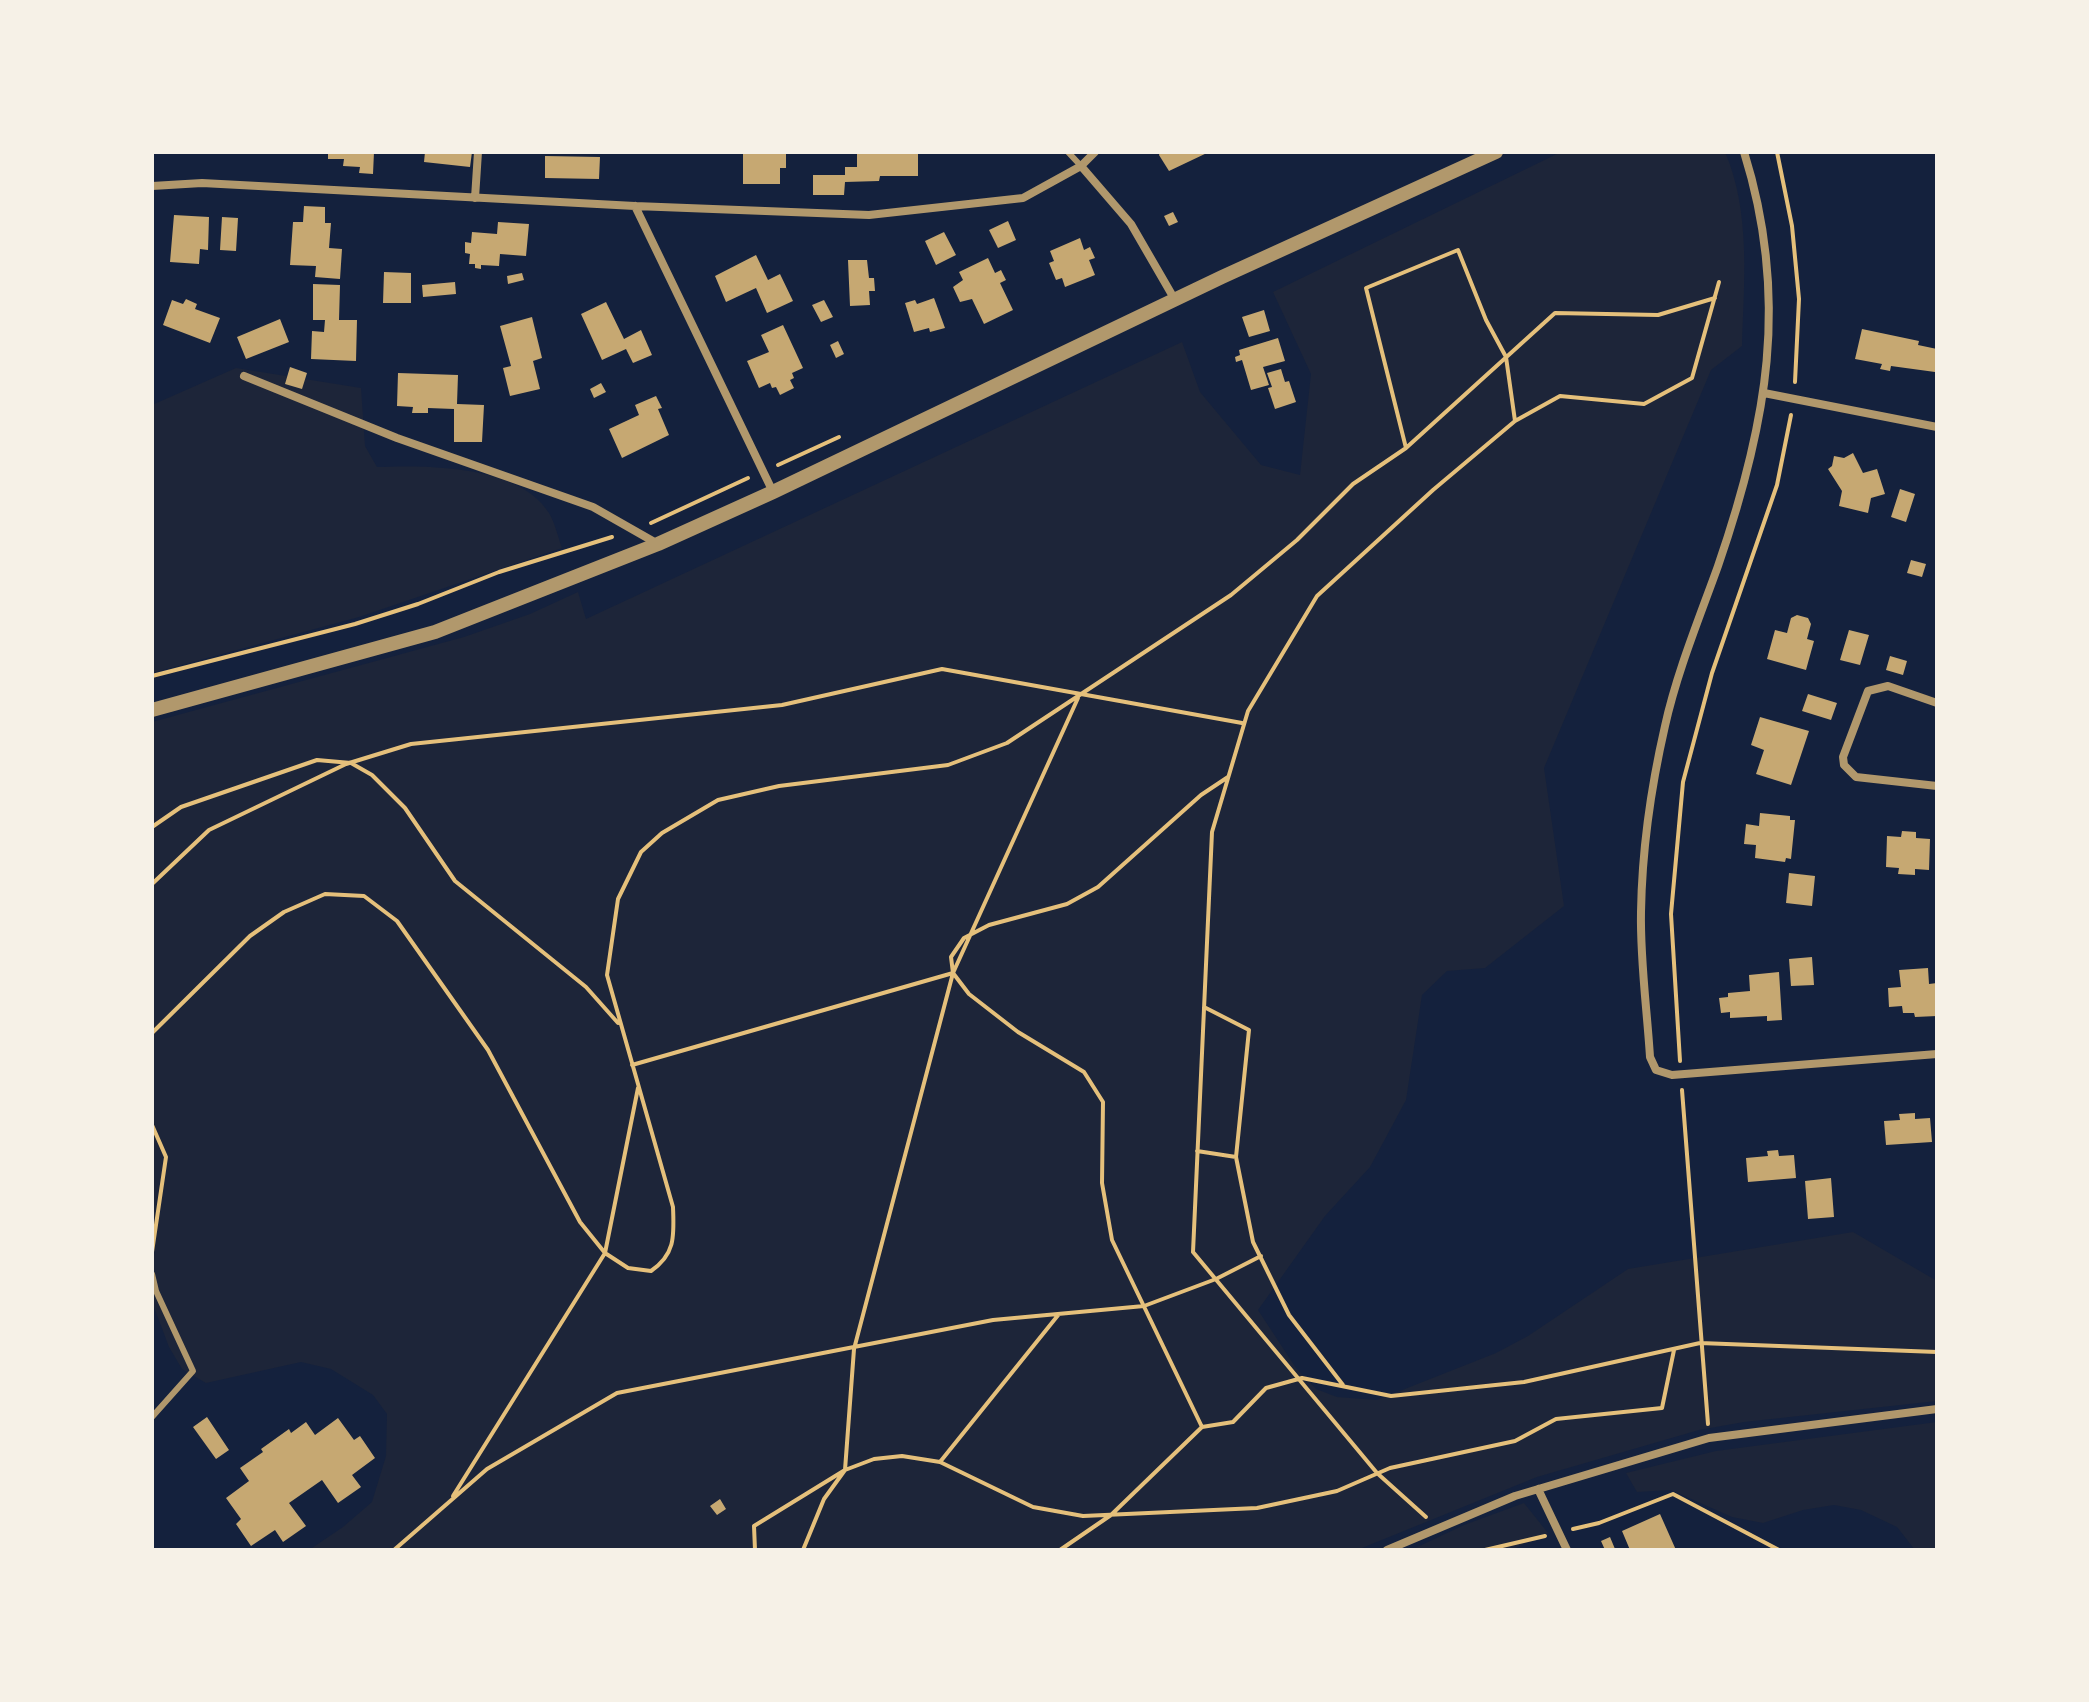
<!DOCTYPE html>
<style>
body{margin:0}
#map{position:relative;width:2089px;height:1702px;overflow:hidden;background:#14213d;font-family:Arial,sans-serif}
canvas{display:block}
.frame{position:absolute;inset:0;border:154px solid #f6f1e7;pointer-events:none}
</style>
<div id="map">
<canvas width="2089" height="1702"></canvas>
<div class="frame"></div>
</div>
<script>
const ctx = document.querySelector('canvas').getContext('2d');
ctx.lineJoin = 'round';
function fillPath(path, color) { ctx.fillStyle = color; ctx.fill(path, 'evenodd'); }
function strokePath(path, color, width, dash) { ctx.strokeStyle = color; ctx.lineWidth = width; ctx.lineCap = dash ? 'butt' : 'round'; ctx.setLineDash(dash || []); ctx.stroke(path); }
fillPath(new Path2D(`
 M1561 152H1725C1751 212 1744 282 1742 346L1711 370 1544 768 1564 906 1485 968 1447 971 1422 995 1406 1100 1370 1167 1325 1216 1258 1310 1296 1368 1316 1389 1337 1397 1377 1400 1496 1353 1528 1336 1628 1269 1853 1232 1937 1281V1401L1744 1422 1699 1430 1537 1477 1357 1550H309L343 1527 372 1502 386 1456 387 1414 373 1395 331 1369 301 1362 206 1383 182 1369 169 1347 152 1302V722L464 637 530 614 578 592 586 619 1182 342 1200 392 1261 465 1300 475 1311 374 1273 292Z
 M236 368 361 388 365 446 377 467C427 465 520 465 549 513 555 523 558 537 562 548L359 617 152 673V405Z
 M1937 1422V1550H1915L1897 1527 1861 1510 1834 1505 1803 1510 1763 1523 1732 1517 1671 1490 1637 1492 1626 1473 1716 1451Z
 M1524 1503 1548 1533 1511 1550H1411L1464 1525Z`), '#1d2539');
fillPath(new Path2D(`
 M328 152H374L373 174 359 173 360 167 343 166 344 159H328Z
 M425 152H472L470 167 424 162Z
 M743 152H786V168H780V184H743Z
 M857 152H918V176H880L879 181 845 182 844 195H813V175H845V167H857Z
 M1160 152H1209L1169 171 1159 155Z
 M545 156 600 157 599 179 545 178Z
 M304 206 325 207V223H331L329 248 342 249 340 279 315 277 316 266 290 265 293 222H303Z
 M1173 212 1178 222 1169 226 1164 216Z
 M174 215 209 217 208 250 200 249 199 264 170 262Z
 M222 217 238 218 236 251 220 250Z
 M1008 221 1016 240 998 248 989 230Z
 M498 222 529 224 526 256 500 254 499 266 481 265V269L475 268V264H469L470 254 465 253V242L471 243 472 232 497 234Z
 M944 232 956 255 936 265 925 241Z
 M1080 238 1084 250 1090 247 1095 258 1089 260 1095 275 1065 287 1062 278 1056 280 1049 263 1054 261 1050 251Z
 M756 255 768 280 780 274 793 301 767 313 756 288 726 302 715 276Z
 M988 258 995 273 1001 270 1006 280 1000 283 1013 310 984 324 972 299 960 302 953 287 963 280 959 272Z
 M848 260H867L869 278H874L875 291H869L870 305 850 306Z
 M384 272 411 273V303H383Z
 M522 273 524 280 508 284 507 276Z
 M455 282 456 294 423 297 422 285Z
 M313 284 340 285 339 320H357L356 361 311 359 312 331 324 332 325 320H313Z
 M934 298 945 328 930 332 929 328 914 332 905 303 915 300 917 304Z
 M186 299 197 304 195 309 220 318 210 343 163 325 172 300 183 304Z
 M824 300 833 317 821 322 812 305Z
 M606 302 624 339 641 330 652 355 633 363 626 349 602 360 581 314Z
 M1264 310 1270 331 1249 337 1242 317Z
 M532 317 542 358 533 361 540 389 510 396 503 368 511 366 500 326Z
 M280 319 289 342 246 359 237 337Z
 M783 325 803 368 792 373 794 378 790 380 794 388 780 395 776 387 772 388 770 383 759 388 747 361 769 352 761 335Z
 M1862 329 1919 341 1918 345 1937 349 1935 372 1891 366 1890 371 1880 369 1882 364 1855 359Z
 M1278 338 1285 361 1263 367 1269 385 1251 390 1242 360 1236 362 1235 357 1240 355 1239 350Z
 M838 341 844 354 836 358 830 345Z
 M290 367 307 373 302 389 285 384Z
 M1281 369 1285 382 1289 381 1296 402 1275 409 1268 388 1272 387 1267 373Z
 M398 373 458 375 457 404 484 405 482 442H454V409L428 408V413H412L413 407 397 406Z
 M601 383 606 392 594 398 590 389Z
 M656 396 662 408 658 409 669 435 622 458 609 429 639 415 635 405Z
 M1853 453 1863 473 1877 469 1885 494 1871 498 1868 513 1839 506 1842 491 1828 469 1832 466 1834 456 1844 458Z
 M1900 489 1915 494 1906 522 1891 517Z
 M1911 560 1926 564 1922 577 1907 573Z
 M1797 615 1808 618 1811 624 1807 639 1814 641 1806 670 1767 659 1775 630 1787 633 1791 618Z
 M1849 630 1869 635 1860 665 1840 660Z
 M1890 656 1907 661 1903 675 1886 670Z
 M1808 694 1837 703 1831 720 1802 711Z
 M1760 717 1809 731 1791 785 1756 774 1764 750 1751 745Z
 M1760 813 1790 816V820H1795L1791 859 1786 858 1785 862 1755 858 1756 845 1744 844 1746 824 1759 826Z
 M1902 831 1916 832V838L1930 839 1929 870 1915 869V875L1898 874 1899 868 1886 867 1887 836 1901 837Z
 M1789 873 1815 876 1812 906 1786 903Z
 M1812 957 1814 985 1791 986 1789 959Z
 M1928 968 1929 984 1937 983V1016L1915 1017 1914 1013H1903L1902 1006 1889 1007 1888 988 1901 987 1899 970Z
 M1779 972 1782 1020 1767 1021V1016L1730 1018V1012L1721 1013 1719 998 1728 997V993L1750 991 1749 975Z
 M1915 1113V1119L1930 1118 1932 1142 1886 1145 1884 1121 1900 1120 1899 1114Z
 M1778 1150 1779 1156 1794 1155 1796 1178 1748 1182 1746 1158 1768 1156 1767 1151Z
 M1831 1178 1834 1217 1808 1219 1805 1181Z
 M207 1417 229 1450 216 1459 193 1427Z
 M338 1418 354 1440 360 1436 375 1458 352 1475 361 1487 338 1503 322 1480 289 1503 306 1526 283 1542 275 1530 251 1546 236 1524 241 1519 226 1498 249 1481 240 1468 263 1452 261 1449 289 1429 291 1433 306 1422 315 1435Z
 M720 1499 726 1509 717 1515 710 1506Z
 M1660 1514 1676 1550H1630L1622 1531Z
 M1610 1537 1615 1549 1605 1550 1601 1541Z`), '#c6a872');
strokePath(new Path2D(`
 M1777 152 1792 226 1799 299 1795 382
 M1406 448 1366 288 1458 250 1486 320 1506 357 1515 421
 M778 465 839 437
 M651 523 748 478
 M152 676 355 624 418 604 499 572 612 537
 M1228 777 1201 795 1098 887 1067 904 989 925 964 938 951 957 953 973 969 994 1018 1032 1084 1072 1103 1102 1102 1183 1112 1240 1202 1427 1233 1422 1266 1388 1302 1378 1391 1396 1524 1382 1700 1343 1937 1352
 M152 827 181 807 317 760 351 763 372 775 405 808 455 881 586 987 618 1023
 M152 884 209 830 346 764 411 744 782 705 942 669 1242 723
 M1204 1007 1249 1030 1236 1157 1253 1242 1289 1315 1343 1385
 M152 1033 250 936 284 912 325 894 364 896 397 921 488 1050 580 1222 605 1253 628 1268 651 1271C676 1254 674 1235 673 1207L607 975 618 899 641 852 662 833 718 800 779 786 948 765 1007 743 1231 595 1297 540 1353 484 1406 448 1555 313 1658 315 1715 298
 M1680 1061 1671 914 1683 782 1712 673 1777 485 1791 415
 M632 1065 953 973
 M1682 1090 1708 1424
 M152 1125 166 1157 152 1252
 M1197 1151 1236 1157
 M940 1462 1059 1314
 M453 1496 605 1253 638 1088
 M1426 1517 1377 1473 1193 1252 1212 832 1248 711 1317 596 1433 490 1515 421 1560 396 1644 404 1692 378 1719 282
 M1573 1529 1599 1523 1673 1494 1779 1550
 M394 1550 487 1469 617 1393 993 1320 1144 1306 1216 1279 1261 1256
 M755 1550 754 1526 845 1470 854 1349 953 973 1078 698
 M803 1550 824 1499 845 1470 874 1459 902 1456 940 1462 1033 1507 1083 1516 1257 1508 1337 1491 1390 1468 1515 1441 1556 1419 1662 1408 1674 1350
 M1060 1550 1111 1515 1202 1427
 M1485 1550 1545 1536`), '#e5c07b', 4);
strokePath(new Path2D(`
 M1068 152 1081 166
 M152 1274 156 1291 193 1371 152 1417`), '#b1986c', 6);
strokePath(new Path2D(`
 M1744 152C1790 299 1767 424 1718 566 1699 619 1677 672 1665 726 1651 787 1642 850 1641 912 1640 960 1647 1009 1650 1057L1656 1070 1672 1075 1937 1054
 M1081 166 1131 224 1175 300
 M152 186 202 183 635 206 869 215 1023 198 1081 166 1095 152
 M475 198 478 152
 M635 206 773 492
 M244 376 397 438 593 507 658 544
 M1764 393 1937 427
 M1937 703 1888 686 1868 691 1843 757 1844 765 1856 777 1937 786
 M1538 1489 1567 1550
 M1387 1550 1515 1496 1709 1438 1937 1409`), '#b1986c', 8);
strokePath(new Path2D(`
 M152 710 435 632 658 544 773 492 1222 277 1496 152`), '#b1986c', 14);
</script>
